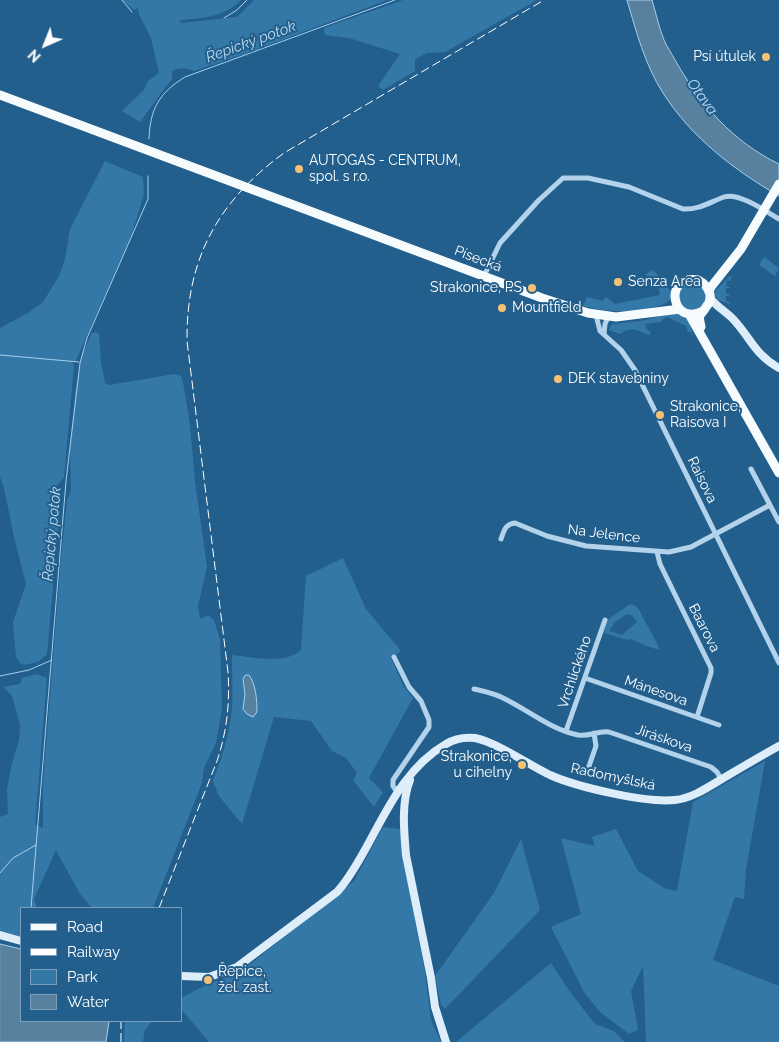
<!DOCTYPE html>
<meta charset="utf-8">
<style>
body{margin:0}
#map{position:relative;width:779px;height:1042px;overflow:hidden;background:#235f8d;font-family:Raleway,sans-serif}
canvas{display:block}
.legend{position:absolute;left:20px;top:907px;width:162px;height:115px;box-sizing:border-box;background:#235f8d;border:1px solid #7b9fbb;margin:0;padding:6px 9px;list-style:none;font-size:15px;color:#fff}
.legend li{display:flex;align-items:center;gap:10px;height:25px}
.legend b{width:25px;border:1px solid #7b9fbb}
.north{position:absolute;left:20px;top:20px;width:50px;height:50px;-webkit-text-stroke:4px #235f8d;paint-order:stroke;rotate:224deg;font-size:14px;font-weight:700;line-height:20px;text-align:center;color:#fff}
.north::after{content:'';display:block;margin:auto;width:18px;height:22px;background:#fff;clip-path:polygon(50% 0,100% 100%,50% 72%,0 100%)}
</style>
<div id="map">
<canvas width="779" height="1042"></canvas>
<ul class="legend">
<li><b style="height:6px;background:#f6fbfe"></b>Road</li>
<li><b style="height:6px;background:#fff"></b>Railway</li>
<li><b style="height:14px;background:#3478a8"></b>Park</li>
<li><b style="height:14px;background:#58809f"></b>Water</li>
</ul>
<div class="north">N</div>
</div>
<script>
const ctx = document.querySelector('canvas').getContext('2d');
ctx.lineJoin = 'round';
function fillPath(path, color) { ctx.fillStyle = color; ctx.fill(path, 'evenodd'); }
function strokePath(path, color, width, dash) { ctx.strokeStyle = color; ctx.lineWidth = width; ctx.lineCap = dash ? 'butt' : 'round'; ctx.setLineDash(dash || []); ctx.stroke(path); }
function label(font, color, halo, rows, align = 'center') {
  ctx.font = font + ' Raleway,sans-serif'; ctx.lineWidth = 4; ctx.setLineDash([]); ctx.textBaseline = 'middle'; ctx.strokeStyle = halo; ctx.fillStyle = color; for (const [text, x, y, turn = 0] of rows) {
    ctx.save(); ctx.translate(x, y); ctx.rotate((+turn || 0) * Math.PI / 180); ctx.textAlign = isNaN(turn) ? turn : align; if (halo) ctx.strokeText(text, 0, 0); ctx.fillText(text, 0, 0); ctx.restore();
  }
}
fillPath(new Path2D(`
 M122 0H241C225 17 203 18 181 20L180 23 237 17 254 0H387L258 49 194 71C186 68 180 67 172 71V79L168 84 140 122 122 111 144 90 148 81 159 73 151 38 139 14 138 8 134 10Z
 M403 0H537L445 52 427 53 415 59V71L383 90 378 86 400 54 349 38 325 35 324 28Z
 M105 161 143 177 144 194 132 234 78 356 75 362H72L74 366 64 477 55 488 59 498V520L47 654 38 662 24 665 20 663 16 657 13 622 26 584 14 537 4 488 0 477V328L28 313 43 302 59 276 65 259 70 229Z
 M764 257 779 268 775 276 759 265Z
 M652 270 657 274 662 281 649 286 647 283 646 274Z
 M730 276H734L731 277V281L727 280 726 286 730 287V288H726V294H729V296H726V301L730 302V304L718 300 714 294 717 289Z
 M678 297a14 14 0 1 1 28 0a14 14 0 1 1-28 0Z
 M661 287 668 288 672 293 671 299C665 305 658 306 650 308 626 313 606 312 583 306L587 297 603 301 606 297 615 304 660 295 659 288Z
 M675 312 689 321 695 342 691 332H688L686 326 667 317 662 320 661 322 645 324 648 331H651L649 335C638 330 631 326 620 334L609 330 612 324 641 321Z
 M96 332 99 334 101 363 105 383 109 385 174 374 181 376 183 382 190 425 195 482 207 567 198 606 200 619 208 615 214 620 220 640 222 709 216 743 204 768 202 783 153 908H92L80 894 56 850 34 899 37 908H21V938L0 932V817L8 814 7 790 11 767 19 740 20 725 12 696 4 687 20 684 22 678 36 674 47 678 35 825 43 828V783L61 559 67 500 71 491 70 448 75 394 82 355 92 333Z
 M343 558 366 609 401 651 391 658 404 687 413 698 369 778 383 792 374 807 353 780 357 773 346 758 332 751 311 721 274 717 242 824 219 796 213 781C222 758 229 735 232 710 233 692 232 673 232 655 251 657 286 665 301 650L306 576Z
 M630 604 636 606 639 610 658 645 659 650 644 645 631 639 628 640 604 633 607 620ZM627 614 632 615 637 622 622 635 609 631 615 622Z
 M765 761 746 870 744 899 735 897 713 960 779 986V1042H646L643 966 631 991 638 1030 629 1034 600 1012 584 992 551 927 581 914 561 838 595 846 592 837 616 829 638 871 666 889 677 891 693 802Z
 M383 827 400 829 406 855 410 893 425 973 431 1020 441 1042H209L181 1009V998L206 985 234 974 254 961 336 896 354 881Z
 M521 839 540 910 445 1009 441 1005 435 976 494 893Z
 M551 963 570 992 595 1024 614 1031 625 1042H456Z
 M125 1021H152L145 1030 143 1042H124Z`), '#3478a8');
const water = new Path2D(`
 M627 0H652C656 13 659 28 664 40 667 47 672 54 675 60 700 104 733 142 779 164V196C734 170 691 137 663 93 645 65 636 31 627 0Z
 M246 675H249C256 685 257 700 257 712L253 717 247 714 243 709 245 694 243 679Z
 M0 944 21 949V1021H109L106 1042H0Z`);
fillPath(water, '#58809f');
strokePath(water, '#a6d0ec', 1);
strokePath(new Path2D(`
 M122 0 132 12
 M224 18 237 10 247 0
 M149 139C150 109 159 93 185 77L395 0
 M0 355 79 362
 M0 676 29 670 52 660
 M0 873 13 858 36 845
 M31 908 66 481 80 363 87 338 148 199V176`), '#a6d0ec', 1);
strokePath(new Path2D(`
 M484 276 500 243 539 200 563 178H588L629 187 683 209C699 210 710 202 724 197 739 192 767 212 779 219
 M596 315 600 331 621 350 635 370 779 663
 M604 334 605 324 608 317
 M751 469 779 522
 M501 539C504 531 505 524 515 523L547 536 586 546 669 552 691 547 770 505
 M657 552 660 564 711 668V673L697 717
 M394 657 409 687 421 701 429 720V727L393 780V786L395 789 401 790
 M585 678 719 725
 M474 689C483 691 493 693 501 697 527 709 549 729 578 735 589 737 599 730 609 732L711 767 717 772 721 779
 M566 731 605 620
 M588 769 596 746 594 733`), '#b2d3eb', 5);
strokePath(new Path2D(`
 M710 298C716 306 726 312 733 319 751 338 754 354 779 368
 M410 780C401 803 404 831 406 855L431 978 435 1007 446 1042
 M0 935 21 941
 M181 976 209 977 237 967 337 892C349 879 357 864 366 848 387 810 406 767 446 744 454 739 465 737 475 738 496 742 529 765 550 775 577 787 645 803 675 800 694 798 711 785 727 776 744 766 761 756 779 746`), '#ddedf9', 8);
strokePath(new Path2D(`
 M0 95 542 298 588 313 616 317 680 309
 M709 292 711 287 741 249 779 184
 M689 314 779 473
 M701 327 699 317C701 313 704 311 706 307 715 297 708 285 698 280 662 274 672 328 703 311`), '#f6fbfe', 9);
strokePath(new Path2D(`
 M159 908 217 761C227 731 230 703 228 672L187 341C186 259 218 201 284 153L544 0
 M121 1042V1021`), '#fff', 1, [9, 4]);
for (const [x, y, r, color] of [
 [766,57,5,"#f6c075"],
 [299,169,5,"#f6c075"],
 [618,282,5,"#f6c075"],
 [532,288,5,"#f6c075"],
 [502,308,5,"#f6c075"],
 [558,379,5,"#f6c075"],
 [660,415,5,"#f6c075"],
 [522,765,5,"#f6c075"],
 [208,980,5,"#f6c075"]
]) { const dot = new Path2D(); dot.arc(x, y, r, 0, 2 * Math.PI); ctx.fillStyle = color; ctx.fill(dot); strokePath(dot, '#235f8d', 2); }
label('14px', '#fff', '#235f8d', [
 ["Psí útulek",756,57,"right"],
 ["AUTOGAS - CENTRUM,",309,161],
 ["spol. s r.o.",309,177],
 ["Senza Area",628,282],
 ["Strakonice, PS",522,288,"right"],
 ["Mountfield",512,308],
 ["DEK stavebniny",568,379],
 ["Strakonice,",670,407],
 ["Raisova I",670,423],
 ["Strakonice,",512,757,"right"],
 ["u cihelny",512,773,"right"],
 ["Řepice,",218,972],
 ["žel. zast.",218,988]
], 'left');
label('14px', '#fff', '#235f8d', [
 ["Písecká",478,259,21],
 ["Raisova",702,480,64],
 ["Na Jelence",604,534,7],
 ["Baarova",704,628,63],
 ["Vrchlického",575,672,-71],
 ["Mánesova",656,691,19],
 ["Jiráskova",664,739,19],
 ["Radomyšlská",613,777,12]
]);
label('italic 15px', '#beddf2', '#235f8d', [
 ["Řepický potok",251,42,-20],
 ["Otava",702,97,54],
 ["Řepický potok",52,534,-85]
]);
</script>
